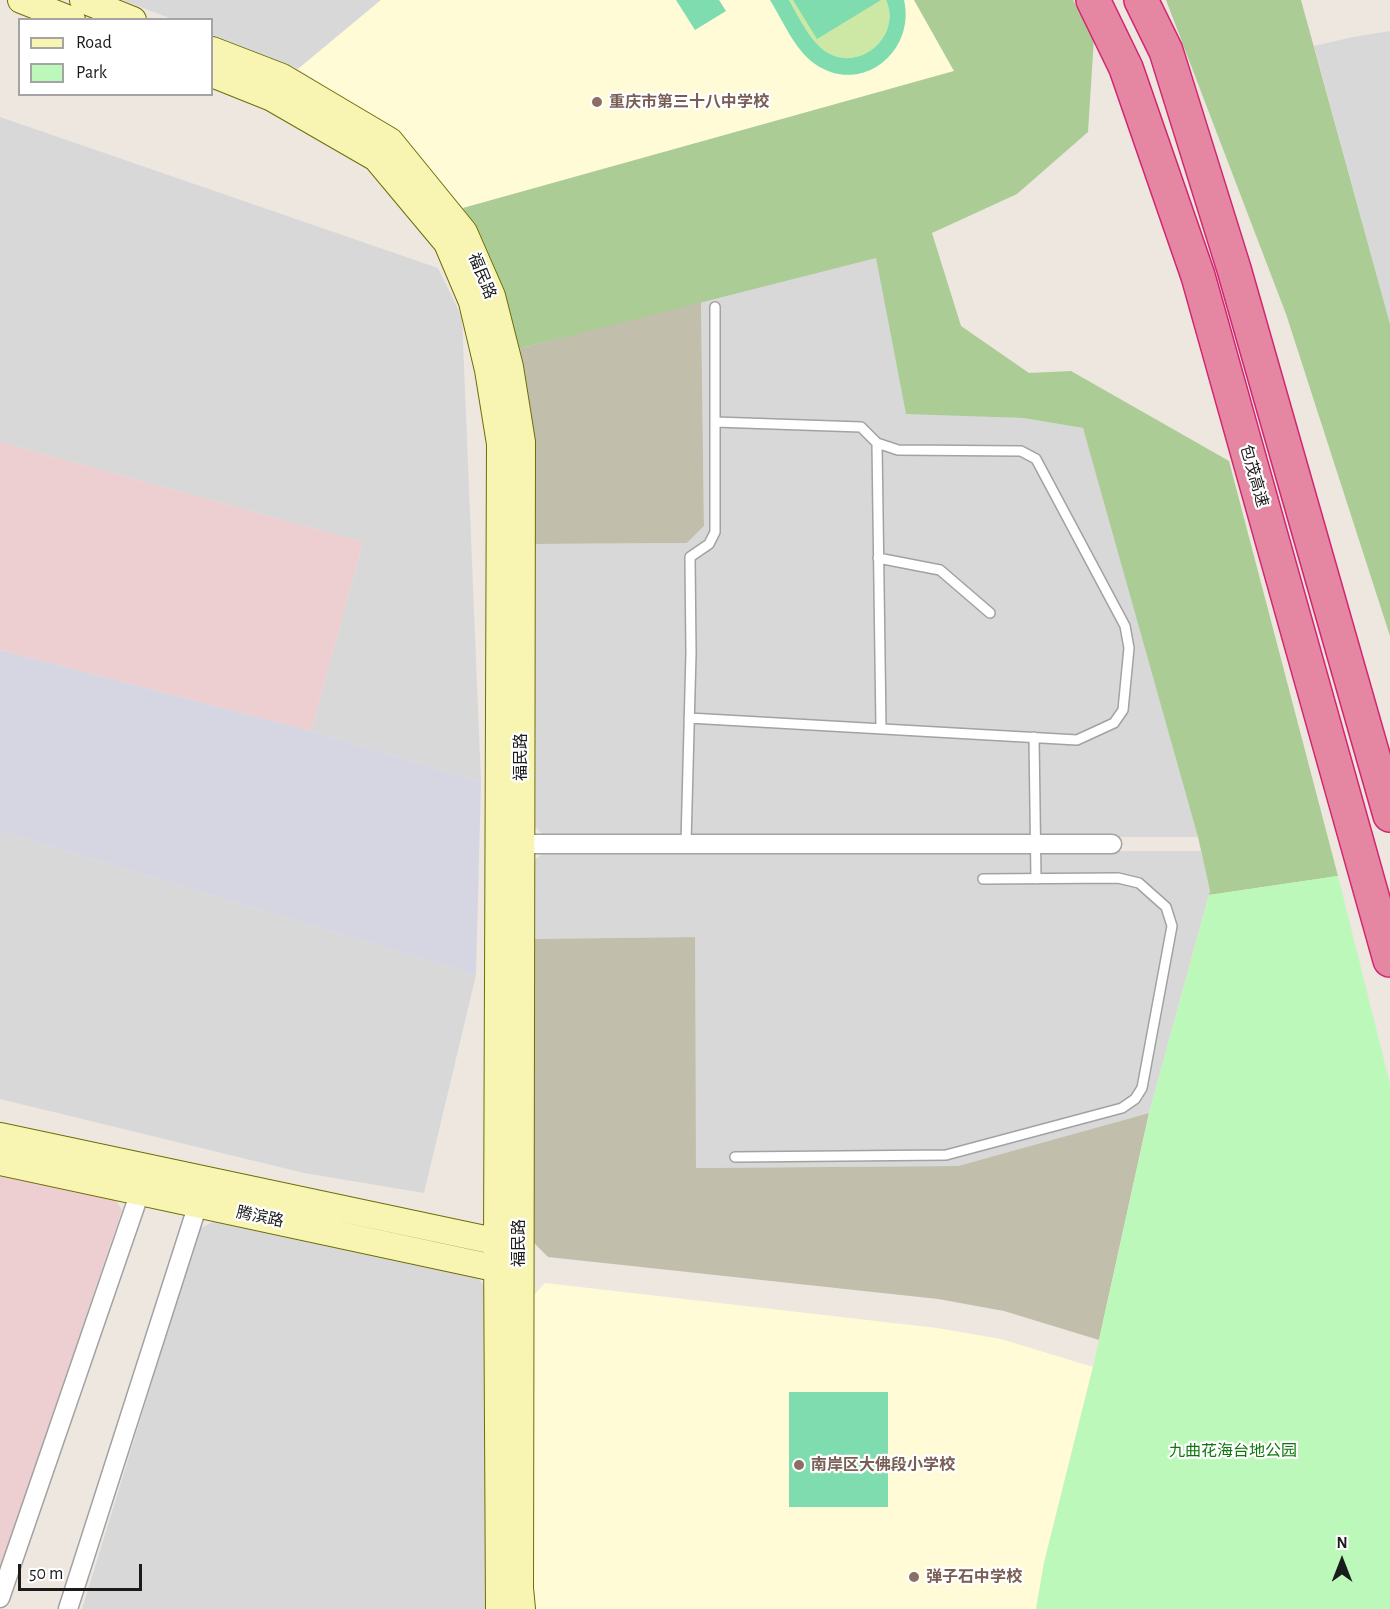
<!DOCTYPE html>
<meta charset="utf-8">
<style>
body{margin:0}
#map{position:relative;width:1390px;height:1609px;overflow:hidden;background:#ede7e0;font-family:"Alegreya Sans",sans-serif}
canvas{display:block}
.legend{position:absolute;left:18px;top:18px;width:195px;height:78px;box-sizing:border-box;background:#fff;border:2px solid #a4a4a4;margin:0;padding:8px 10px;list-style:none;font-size:18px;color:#1b1b1b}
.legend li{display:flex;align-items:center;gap:12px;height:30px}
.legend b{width:30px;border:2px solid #a4a4a4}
.north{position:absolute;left:1312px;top:1531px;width:60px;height:60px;-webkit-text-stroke:4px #fff;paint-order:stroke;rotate:0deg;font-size:16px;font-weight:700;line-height:24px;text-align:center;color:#1b1b1b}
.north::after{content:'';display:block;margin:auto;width:21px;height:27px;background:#1b1b1b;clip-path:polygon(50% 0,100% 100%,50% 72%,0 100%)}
.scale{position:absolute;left:18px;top:1564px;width:124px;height:27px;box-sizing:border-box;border:3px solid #1b1b1b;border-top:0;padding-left:8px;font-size:18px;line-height:21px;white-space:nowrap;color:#1b1b1b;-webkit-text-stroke:4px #fff;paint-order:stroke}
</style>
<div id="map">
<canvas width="1390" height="1609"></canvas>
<ul class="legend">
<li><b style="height:8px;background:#f8f5b2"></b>Road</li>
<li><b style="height:16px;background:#bdf8bb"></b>Park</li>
</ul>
<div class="north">N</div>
<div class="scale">50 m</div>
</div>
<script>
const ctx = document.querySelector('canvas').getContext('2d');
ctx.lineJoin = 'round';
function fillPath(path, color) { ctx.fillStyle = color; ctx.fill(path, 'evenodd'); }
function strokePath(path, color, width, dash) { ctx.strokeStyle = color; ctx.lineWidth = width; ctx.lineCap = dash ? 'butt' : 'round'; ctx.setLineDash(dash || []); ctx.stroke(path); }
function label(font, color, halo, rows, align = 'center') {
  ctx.font = font + ' "Alegreya Sans","Noto Sans SC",sans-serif'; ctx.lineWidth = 4.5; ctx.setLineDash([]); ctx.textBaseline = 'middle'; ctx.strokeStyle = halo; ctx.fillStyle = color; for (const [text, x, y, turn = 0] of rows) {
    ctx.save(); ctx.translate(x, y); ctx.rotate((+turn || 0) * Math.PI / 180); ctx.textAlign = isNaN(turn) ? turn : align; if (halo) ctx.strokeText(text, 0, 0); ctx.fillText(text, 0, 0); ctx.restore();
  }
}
fillPath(new Path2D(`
 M122 0H381L298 69 212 35V20L172 19Z
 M1390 31V324L1314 46 1353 37Z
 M0 117 438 268 462 317 481 782 311 731 363 542 0 442Z
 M876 257 906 413 1023 418 1083 428 1134 598 1198 837H545L531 823 534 544 687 543 704 526 701 301Z
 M0 831 476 975 424 1193 304 1173 0 1099Z
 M546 851H1201L1210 891 1149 1113 958 1166 695 1168 694 937 528 939V865Z
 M221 1218 473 1272 490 1293V1609H82L199 1229Z`), '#d9d8d8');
fillPath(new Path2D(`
 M0 442 363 542 311 731 0 650Z
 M0 1171 112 1194 122 1210 0 1571Z`), '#eecfd1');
fillPath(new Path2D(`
 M381 0H914L954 71 463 208 398 133 298 69Z
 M545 1283 937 1328 1001 1339 1093 1367 1044 1563 1036 1609H530V1299Z`), '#fffbd7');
fillPath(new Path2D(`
 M701 301 704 526 687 543 534 544 518 349Z
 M695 937 696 1168 958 1166 1149 1113 1099 1340 1004 1311 938 1299 548 1257 532 1241 528 939Z`), '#c1bfac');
fillPath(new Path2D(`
 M789 0H886C902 35 861 72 828 53 810 42 799 17 789 0Z`), '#cde7a5');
fillPath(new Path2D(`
 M914 0H1073L1094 38 1088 132 1017 194 932 233 961 326 1029 373 1071 371 1229 461 1338 876 1209 895 1210 891 1198 837 1083 428 1023 418 906 414 876 258 518 349 503 290 486 248 463 208 954 71Z
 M1166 0H1301L1390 324V636L1286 314Z`), '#abcc95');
fillPath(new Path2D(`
 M1338 876 1390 1084V1609H1036L1044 1563 1093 1367 1149 1113 1209 895Z`), '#bdf8bb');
fillPath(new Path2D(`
 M676 0H719L726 11 695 30Z
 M770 0H789C799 17 810 42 828 53 861 72 902 35 886 0H904C916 52 861 96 815 64 795 50 783 21 770 0Z
 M793 0H881L817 39Z
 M789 1392H888V1507H789Z`), '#7edcae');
fillPath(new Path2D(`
 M0 650 311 731 481 782 476 975 0 831Z`), '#d5d6e2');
const lane = new Path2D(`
 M877 443 881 728
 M878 558 940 570 990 613
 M689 718 1077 740 1114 723 1123 710 1129 648 1125 626 1036 459 1021 451 898 450 877 443 861 427 715 422
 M1034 737 1036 879
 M686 843 691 653 690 557 709 544 715 532V307
 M735 1157 946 1155 1122 1108 1135 1099 1142 1088 1172 926 1166 907 1139 883 1118 878 983 879`);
const street = new Path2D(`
 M509 844H1112
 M0 1598 140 1192
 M68 1609 198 1204`);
const secondary = new Path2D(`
 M21 0 72 20
 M83 0 133 20
 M212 50 282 77 390 141 464 232 492 296 510 367 522 442 520 1588 522 1609
 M212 74 272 98 376 158 447 243 472 302 488 370 500 444 497 1242 499 1609
 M0 1136 513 1245
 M0 1162 513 1272`);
const highway = new Path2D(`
 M1093 0 1126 68 1198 276 1390 960
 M1141 0 1166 51 1234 269 1390 815`);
strokePath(lane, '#a2a2a2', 12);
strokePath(street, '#a2a2a2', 21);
strokePath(secondary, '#6e6e06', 28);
strokePath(highway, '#d32572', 36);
strokePath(lane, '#fff', 9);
strokePath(street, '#fff', 18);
strokePath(secondary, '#f8f5b2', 26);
strokePath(highway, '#e587a2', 33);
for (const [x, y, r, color] of [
 [597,102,6,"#8d6e63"],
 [799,1465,6,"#8d6e63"],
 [914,1577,6,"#8d6e63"]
]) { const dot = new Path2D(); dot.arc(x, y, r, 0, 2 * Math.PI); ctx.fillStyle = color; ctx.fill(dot); strokePath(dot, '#fff', 2); }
label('bold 16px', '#785e54', '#fff', [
 ["重庆市第三十八中学校",609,102],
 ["南岸区大佛段小学校",811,1465],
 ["弹子石中学校",926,1577]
], 'left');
label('16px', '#1b1b1b', '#fff', [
 ["福民路",482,276,68],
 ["包茂高速",1254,476,74],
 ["福民路",521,757,-90],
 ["腾滨路",260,1217,12],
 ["福民路",519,1243,-90]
]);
label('16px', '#0e760c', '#fff', [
 ["九曲花海台地公园",1233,1451]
]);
</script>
